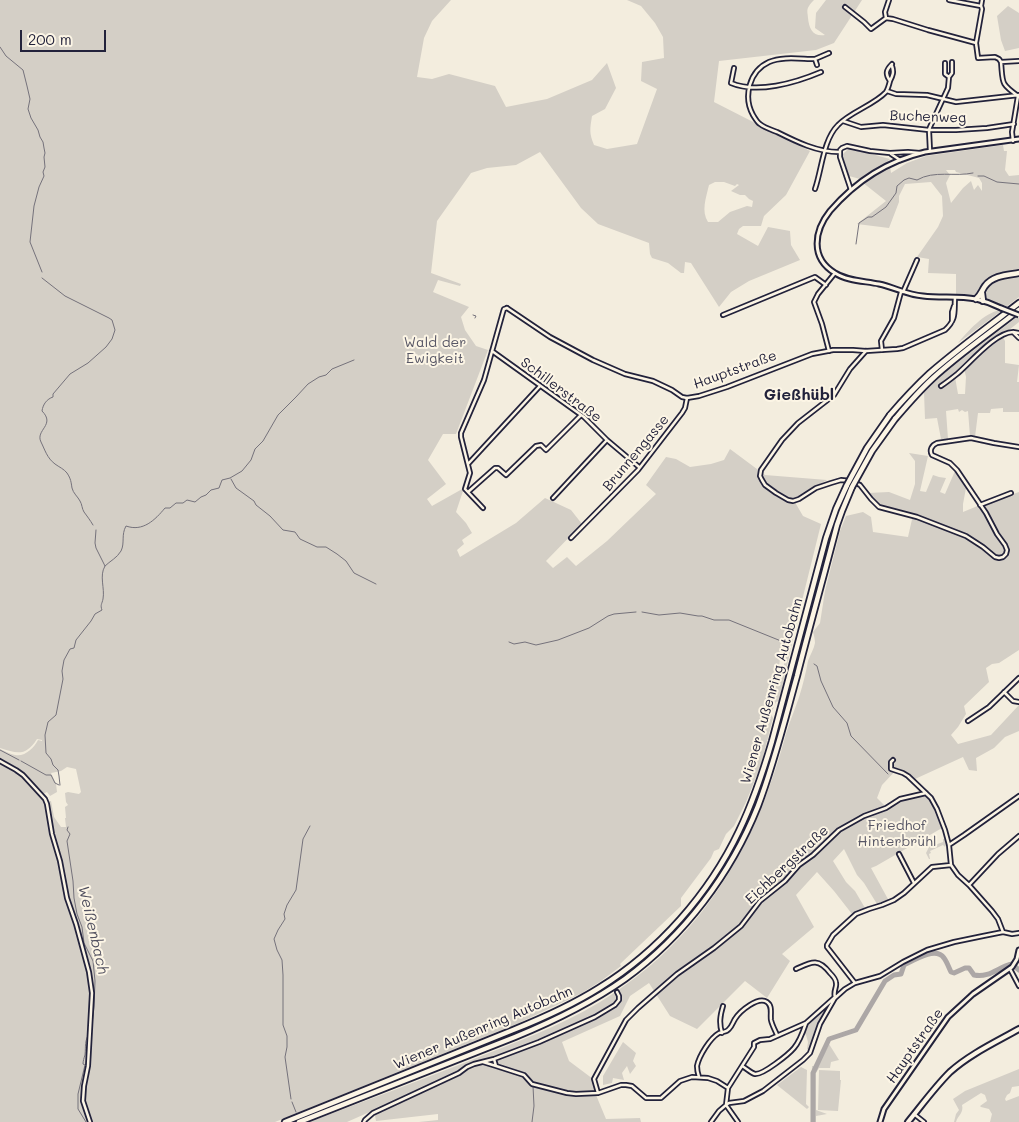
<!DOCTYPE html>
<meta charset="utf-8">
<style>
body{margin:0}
#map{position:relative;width:1019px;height:1122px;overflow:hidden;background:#f3edde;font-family:Mali,sans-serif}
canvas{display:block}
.scale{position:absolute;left:20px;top:30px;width:86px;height:22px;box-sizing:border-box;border:2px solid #22223b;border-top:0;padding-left:6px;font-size:15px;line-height:18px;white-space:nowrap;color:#22223b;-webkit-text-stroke:4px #fcf5e5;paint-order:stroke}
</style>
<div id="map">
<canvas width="1019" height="1122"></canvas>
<div class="scale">200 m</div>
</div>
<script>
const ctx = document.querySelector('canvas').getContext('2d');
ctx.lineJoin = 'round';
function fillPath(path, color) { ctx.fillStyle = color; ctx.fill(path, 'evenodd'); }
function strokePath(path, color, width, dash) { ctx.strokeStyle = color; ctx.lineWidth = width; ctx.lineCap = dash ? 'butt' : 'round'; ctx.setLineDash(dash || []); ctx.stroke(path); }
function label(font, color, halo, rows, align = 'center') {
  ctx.font = font + ' Mali,sans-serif'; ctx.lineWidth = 4; ctx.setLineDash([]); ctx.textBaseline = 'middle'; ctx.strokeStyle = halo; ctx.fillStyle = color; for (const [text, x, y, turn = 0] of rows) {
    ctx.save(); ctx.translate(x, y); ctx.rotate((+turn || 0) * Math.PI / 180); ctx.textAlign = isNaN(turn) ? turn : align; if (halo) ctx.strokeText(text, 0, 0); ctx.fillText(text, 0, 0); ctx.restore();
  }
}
fillPath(new Path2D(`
 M0 0H451L432 21 424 38 417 77 432 79 449 74 495 86 506 107 547 99 592 80 607 63 616 88 605 109 592 116C590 129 589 133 594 145L607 149 637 144 657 89 641 81 642 62 664 58 663 37 655 23 641 6 627 0H814C812 2 810 4 809 6 806 10 808 14 808 18 809 29 813 37 825 35L815 28 816 13 826 0H862L834 43 816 50 719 61 714 102 810 151 786 195 764 216 761 226H743L739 229 737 234 758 246 768 227 790 231 791 245 800 260 749 281 731 292 719 307 691 263 685 262 684 273H681L668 263 652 258 650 254 649 243 598 224 581 208 540 152 516 165 487 168 471 173 437 221 431 273 461 284 460 286 438 280 433 292 469 307 461 317 465 330 476 346 488 350 456 434H443L428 460 446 484 427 499 432 506 464 488 456 512 466 523 472 533 462 540 464 544 457 550 460 557 516 523 545 498 571 510 582 524 546 561 553 568 567 557 576 566 607 541 656 494 646 485 666 457 676 459 690 467 711 464 724 460 730 449 765 475 827 480 797 497 796 504 803 516 821 524 795 629 782 643 778 675 781 680 788 644 794 635 779 701 776 702 771 714 773 718 761 765 746 802 734 826 726 834 719 849 714 851 711 858 681 898V906L620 964 621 966 601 981 582 993 519 1023 275 1122H0V762L23 775 45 802 51 801 54 817 61 827H66L65 818H66L65 807 68 805 66 802 65 793 68 792 79 794 81 792 76 769 67 767 61 771 51 773 56 784 57 792 50 796 47 792 43 794 27 776 0 760V749C5 751 10 754 15 755 25 757 34 748 38 740L42 741V740L37 739C26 756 18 754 0 748ZM715 182H724L735 186 737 184 739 185 731 191 740 195H745L749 199 753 201 752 207 747 206 730 212 718 222H708C701 211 706 198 709 185Z
 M1008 6 1019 13V48L1005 51 1001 40 997 16Z
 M1003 145 1004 151H1007L1005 170 1009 176 1019 175V271L1001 274 991 278 976 296 956 295V274L928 273 929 259 917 257 938 227 943 216 942 196 931 182 905 184 899 196V202L889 228 857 224 886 201 862 182 890 166 891 173 907 163 926 156ZM946 170H955L956 172 979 178 982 183V191L978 185 974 190 971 181 963 188 951 203 946 183 950 175Z
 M849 148 890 159 886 163 860 179 849 176 842 155Z
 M1019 276V297L1006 307 985 300C985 279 1003 279 1019 276Z
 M1000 310V312L958 343C968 331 984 313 1000 310Z
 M1017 317 1019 318V322L990 345 1003 337 1005 341V363L1019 365 1017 382H1019V412H1003V408L991 409 990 413H978L975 437 970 436 968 411 965 412 962 410 959 412 958 409 946 411 948 439H941L937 418 925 419 924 392 949 369ZM964 368 966 377 965 394H958L955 377 944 384V382L957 370 959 371Z
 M909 453 928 456 920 491 926 492 933 475 939 477 946 478 940 492 945 494 955 471 966 488 963 504V512L980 505 1019 492V650L999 663 992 664 986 668 989 682 964 706 966 714 958 727 951 735 958 744 991 735 1019 705V731L1005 737 994 748 976 758 977 771 969 770 963 757 915 779 898 768 882 785 877 798 885 806 888 812 889 806 900 799 926 795 933 805 942 828 876 866 871 868 889 901 880 904H877L864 883 857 875 844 849 833 861 846 882 855 891 865 908 852 914 834 891 817 872 796 895 814 927 782 954 790 961 767 998 745 981 697 1029 670 1016 649 983 630 996 620 1016 562 1042 569 1061 593 1079 596 1095 606 1119 640 1118 641 1122H419L438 1120V1114L376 1121 374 1110 347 1122H309C362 1102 416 1082 469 1061 513 1043 559 1027 600 1002 700 941 753 851 784 741 788 725 795 710 800 694 803 684 806 672 808 661 810 655 814 649 815 643 815 640 814 635 813 632L820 623 825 591 840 531 846 516 863 512 871 517 873 532 908 537 913 515 879 505 868 493 889 492 910 500 915 484V461Z
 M943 839H946V845L945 847 943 845 930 851 931 853 929 854 930 859H929L926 853 929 847 927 841V840L932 846 943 842Z
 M823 1008 824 1012 817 1025 809 1051 807 1049 808 1042 806 1035 803 1033 806 1025Z
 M623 1042 636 1053 633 1061 636 1066 630 1074 627 1066 622 1073 624 1080 613 1078 612 1083 603 1085V1076Z
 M829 1044 839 1060 831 1062 830 1068H819L816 1073V1110L827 1114 816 1116V1122H811L812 1066H818Z
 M801 1067 807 1070 806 1104 809 1107 807 1109 777 1085Z
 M1019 1069V1086L1012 1087 1010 1093 1007 1095 1005 1099 1006 1101 1019 1096V1122H990L992 1114 989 1109 981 1107 980 1106 987 1101 985 1095 981 1093 962 1105C964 1113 958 1115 956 1122H954L956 1114 959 1110 953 1099 965 1091Z
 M819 1070 840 1071V1080H841L838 1111 818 1110Z`), '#d4cfc6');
strokePath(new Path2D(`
 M0 47 6 56 23 70 27 86 30 99 28 109 31 118 38 130 40 137 43 142 44 148 45 153 44 157 45 167 43 172 44 176 39 187 34 206 30 242 42 272
 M978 176H984L997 182 1019 184
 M856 244 859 223 868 217H872L886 207 896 193 897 186 904 180 909 178 917 180C934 170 955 177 973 173
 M42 278 65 296 109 318 112 320 115 330 112 339 106 347 88 363 70 374 53 394V397C47 399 43 404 42 411 56 425 35 430 41 442 45 450 47 458 55 464 59 467 64 469 67 473 71 479 71 482 72 488 73 493 78 497 80 501 82 504 82 509 84 512 87 516 90 520 93 525
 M473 315 476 316 475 318
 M231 479 236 488 254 501 256 505 270 516 283 530 295 532 300 539 317 547H326L337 554 346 561 354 573 376 584
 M105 566C110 561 117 558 121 551 125 543 121 535 126 526 143 532 155 520 165 508H170L176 503H183L187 500 195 502 201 497 206 495 211 490 219 488 222 480 230 478 242 471 251 460 255 449 263 441 278 415 296 397 308 384 319 377 326 375 332 369 354 360
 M642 612 659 615 680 613 698 616H702L714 620H729L781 641
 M509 642 514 644 525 642 536 645 558 640 589 628 608 616 614 614 636 612
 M814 664 817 666 821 681 833 707 847 723 851 736 888 774
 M0 750 19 760
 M21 761 46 775H51L55 783 59 785
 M60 785 59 776 58 770 53 765 51 759 46 753 45 735 48 722 56 715 63 679 62 671 64 660 70 649 74 648 76 640 91 621 95 614 102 610C100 605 102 604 103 599 105 588 99 576 105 566L96 548 95 543 96 530
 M68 827 67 830 70 834 67 841 73 881 74 898 77 914 82 927 84 943 93 961 95 981 94 1007 92 1024
 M291 1099 285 1057 287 1047V1036L283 1025V975L282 960 277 950 274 939 278 930 285 919 284 914 287 905 296 890 303 839 310 826
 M292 1102 296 1112
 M86 1122 78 1109V1094L85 1065 83 1064C83 1061 84 1058 85 1055 86 1046 84 1041 90 1032
 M532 1122 534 1106 533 1086`), '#75727b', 1);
strokePath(new Path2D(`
 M813 1122V1073L829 1039 856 1030 885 981 894 975 901 974 904 965C914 960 936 946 944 958 947 962 949 968 951 972L954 973 965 968H969L974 975C990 978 998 967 1012 964L1019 970`), '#aca7a6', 5);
const minor = new Path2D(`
 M949 0 981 6
 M982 0 981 6 982 9 976 43 978 58 995 57 999 59 1001 62
 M845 7 864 22 871 29 886 18 893 19 928 30 976 43
 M886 18 885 12 889 0
 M815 59 829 53
 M1001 62C1003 83 1000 83 1018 96L1012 132 1013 141
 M1001 62 1019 61
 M817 65 815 59C801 59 782 56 769 62 749 71 743 97 753 115 755 118 757 122 760 124 765 128 772 130 777 132 797 142 817 152 839 152
 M734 68 731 83C757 94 795 83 821 72
 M949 77 952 73V62
 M890 81C893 75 894 72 892 66
 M887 91 896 94 927 95 956 102 1019 95
 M843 121 861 127 883 125 929 130H956L987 128 1014 124
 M930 151 929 130 930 127 948 88 949 77 945 74V63
 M891 154 900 160
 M815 189C822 169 823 140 838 125 850 112 874 105 886 92 888 89 889 85 890 81 885 74 886 70 892 64
 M851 190 840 157V150L842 148 847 146 870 151 890 153 908 152 920 153
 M903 292 917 260
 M723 315 815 277 826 285
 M1019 333 1013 332 1019 338
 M882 350 881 341 894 318 901 292
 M492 351 584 417 607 440 639 467
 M829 351 822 324 814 302 818 294 835 273
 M866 351 850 369 834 395 798 423 782 440 761 470 760 476 762 480 765 485 776 493 788 500 793 501 799 499 816 488 831 483 841 480 852 481 860 485 871 499 879 507 917 517 966 536 983 547 995 557 999 558 1003 557 1006 554 1007 550 1005 545 997 534 986 513 957 470 950 463 932 455C929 450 932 445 937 443L971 438 994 443 1019 447
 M941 386C947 382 952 378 957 374 970 363 996 332 1013 332
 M468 464 540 386
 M468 492 495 468H498L506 475 536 446 541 445 546 450 581 415
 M553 498 607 440
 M980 505 1011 493
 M483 508 465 489 470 473 461 437V433L484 380 503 312 504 309 507 308
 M571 538 638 470 682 413 685 408 687 398
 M1004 692 1013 701 1019 702
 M968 721 989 707 1019 678
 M893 760 891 762V769L903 773 908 776 931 798 937 809 945 830 949 845 951 865 958 875 969 885 992 911 998 919 1003 932
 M0 761 16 770 23 775 45 799 47 804 52 834 60 861 67 898 76 924 89 972 92 993 88 1066 84 1086 83 1101 90 1122
 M949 845 964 835 1019 796
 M899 854 914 883
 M969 885 998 854 1019 836
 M796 969C811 962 818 957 830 973 832 975 836 979 836 983 837 988 833 990 835 998
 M1010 969 1019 986
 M855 983 827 947V945L833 935 856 914 869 909 882 905 894 900 904 893 932 867 951 865
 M722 1033C719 1023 720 1016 723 1006
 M494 1059 496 1066 524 1075 532 1084 567 1093 576 1094 598 1093 621 1085H626L632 1086 646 1098H661L680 1081 692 1077 708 1078 717 1081 728 1088
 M483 1062 496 1066
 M742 1066C746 1068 751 1073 755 1074 763 1075 789 1054 794 1048 800 1041 803 1032 806 1023
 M699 1077C698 1074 697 1069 697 1066 699 1056 710 1038 719 1033 723 1031 726 1033 729 1029 732 1026 733 1022 735 1019 740 1011 758 996 767 1002 773 1006 770 1014 771 1020 772 1025 775 1030 777 1035
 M598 1093 594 1079 626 1020 638 1008 677 974 714 948 741 926 760 901 785 881 799 865 813 855 839 830 864 816 886 808 900 799 926 793
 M726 1105 728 1088 754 1047V1043L760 1040 770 1039 806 1023 834 998
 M726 1105 738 1122
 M914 1114 924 1122
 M364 1122 365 1120 373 1113 459 1073 467 1067 474 1064 494 1059 539 1042 595 1017 615 1005 619 1000V996L617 992
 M711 1122 719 1111 726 1105 729 1103 744 1101 763 1091 803 1060 810 1053 820 1024 835 998 845 989 855 983 880 976 903 962 927 950 954 942 983 936 1003 932 1012 934 1019 933`);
const tertiary = new Path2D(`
 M507 308 550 337 593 360 625 374 653 381 672 390 682 397 687 398 699 396 727 387 812 354 833 350H853L866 351 897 349 903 348 945 330C957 319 954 312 955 298
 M952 321V312L954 306`);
const secondary = new Path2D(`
 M1001 308C993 304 985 301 976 299 959 296 940 298 923 296 907 295 894 287 879 284 865 281 847 281 835 273 810 258 814 231 830 211 855 182 887 161 925 152L1019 139
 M880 1122 884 1109 948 1017 973 994 1012 967 1017 959 1019 950`);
const primary = new Path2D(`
 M908 1122C922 1105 934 1088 950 1072 970 1054 996 1042 1019 1029`);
const motorway = new Path2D(`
 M982 293 983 301
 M976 299C981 295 982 290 985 286 993 275 1008 275 1019 273
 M890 415C903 400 916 386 930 373 959 348 989 326 1019 303
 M895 419C907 405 918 392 932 379 959 354 990 333 1019 310
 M285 1122 513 1030C543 1018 572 1005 599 988 659 951 709 894 739 831 753 802 763 772 772 741L826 538 836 509 847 485
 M299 1122 515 1037C554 1021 591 1003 625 979 684 936 731 874 758 806 774 764 785 719 797 676 810 625 824 575 837 525L842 511 852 487`);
strokePath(minor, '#22223b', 6);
strokePath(tertiary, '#22223b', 6);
strokePath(secondary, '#22223b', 7);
strokePath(primary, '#22223b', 8);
strokePath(motorway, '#22223b', 8);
strokePath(minor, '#fcf5e5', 2.5);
strokePath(tertiary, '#fcf5e5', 2.5);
strokePath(secondary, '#fcf5e5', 3);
strokePath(primary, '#fcf5e5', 4);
strokePath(motorway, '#fcf5e5', 4.5);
const secondaryBridge = new Path2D(`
 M1001 308 1019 315`);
const motorwayBridge = new Path2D(`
 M847 485 867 448 890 415
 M852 487 872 451 895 419`);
strokePath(secondaryBridge, '#22223b', 7, []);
strokePath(motorwayBridge, '#22223b', 8, []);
strokePath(secondaryBridge, '#fcf5e5', 3);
strokePath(motorwayBridge, '#fcf5e5', 4.5);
label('14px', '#22223b', '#fcf5e5', [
 ["Buchenweg",928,117,2],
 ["Hauptstraße",735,370,-20],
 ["Schillerstraße",561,390,37],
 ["Brunnengasse",636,453,-50],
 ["Wiener Außenring Autobahn",772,691,-74],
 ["Eichbergstraße",787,865,-43],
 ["Wiener Außenring Autobahn",483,1028,-23],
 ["Hauptstraße",915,1046,-55]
]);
label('14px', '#575665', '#fcf5e5', [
 ["Wald der",435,343],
 ["Ewigkeit",435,359],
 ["Friedhof",897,826],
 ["Hinterbrühl",897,842]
]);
label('italic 15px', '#525160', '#fcf5e5', [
 ["Weißenbach",93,930,77]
]);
label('bold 16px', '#22223b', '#fcf5e5', [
 ["Gießhübl",799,395]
]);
</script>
